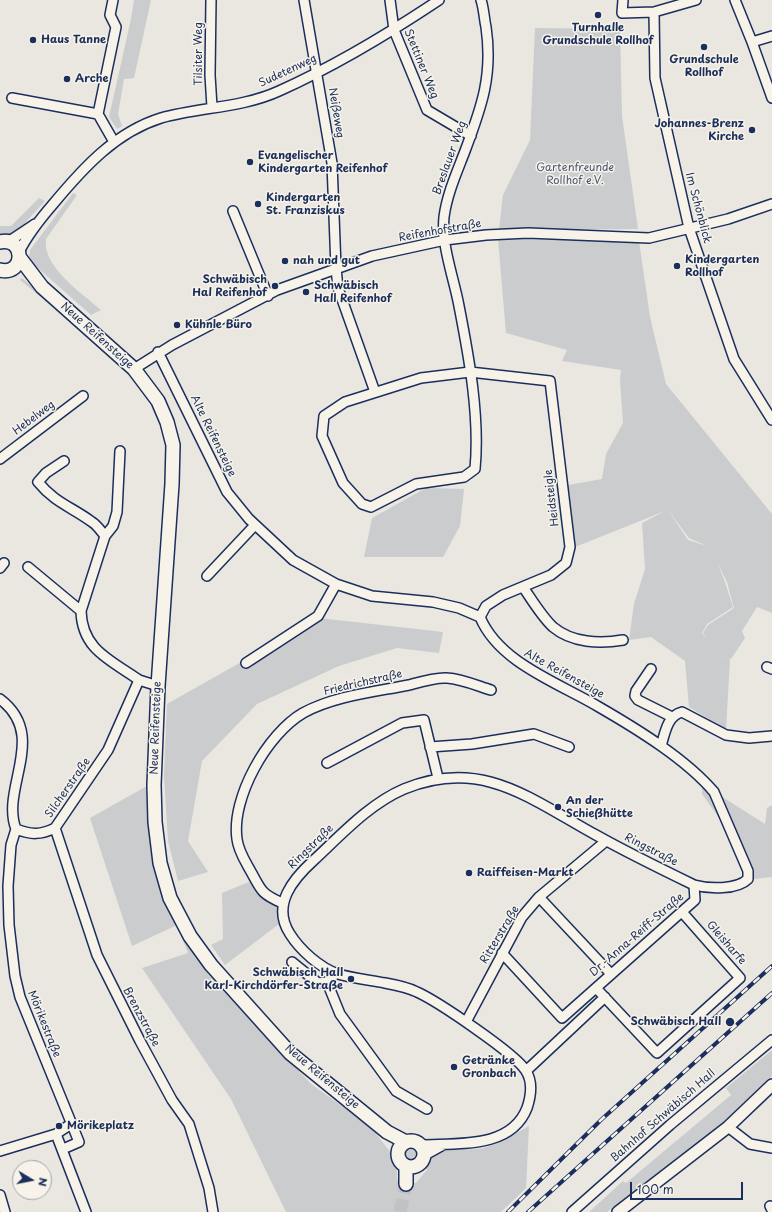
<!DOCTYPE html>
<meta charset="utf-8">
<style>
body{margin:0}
#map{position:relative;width:772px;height:1212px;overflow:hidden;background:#eae7e0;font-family:"Playpen Sans",sans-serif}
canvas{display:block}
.north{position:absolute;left:12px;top:1160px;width:40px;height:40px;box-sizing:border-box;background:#f7f3e8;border:1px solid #9fa5b1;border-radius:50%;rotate:100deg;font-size:11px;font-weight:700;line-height:16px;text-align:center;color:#1b2f5e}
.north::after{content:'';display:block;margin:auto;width:14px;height:18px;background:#1b2f5e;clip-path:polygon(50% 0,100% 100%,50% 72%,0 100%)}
.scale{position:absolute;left:630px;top:1182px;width:113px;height:18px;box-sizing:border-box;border:2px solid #1b2f5e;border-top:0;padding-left:5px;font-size:12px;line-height:14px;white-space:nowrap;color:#1b2f5e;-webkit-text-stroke:3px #f7f3e8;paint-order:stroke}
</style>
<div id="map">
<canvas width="772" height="1212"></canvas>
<div class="north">N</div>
<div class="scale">100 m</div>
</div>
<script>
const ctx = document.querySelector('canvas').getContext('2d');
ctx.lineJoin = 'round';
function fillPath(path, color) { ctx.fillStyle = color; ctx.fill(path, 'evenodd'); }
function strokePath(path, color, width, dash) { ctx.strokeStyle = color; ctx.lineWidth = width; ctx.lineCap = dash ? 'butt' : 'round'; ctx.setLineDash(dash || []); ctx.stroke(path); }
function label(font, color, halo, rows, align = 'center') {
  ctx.font = font + ' "Playpen Sans",sans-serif'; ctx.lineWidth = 3; ctx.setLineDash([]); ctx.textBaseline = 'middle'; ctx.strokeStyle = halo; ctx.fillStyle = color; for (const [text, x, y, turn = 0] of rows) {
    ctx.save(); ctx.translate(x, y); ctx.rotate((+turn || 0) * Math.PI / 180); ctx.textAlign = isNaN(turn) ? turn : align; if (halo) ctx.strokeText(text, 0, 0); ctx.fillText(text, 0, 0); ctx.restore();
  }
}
fillPath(new Path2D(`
 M134 0H151L134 78 124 79 118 114 122 126 117 129 109 117 131 19Z
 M535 28 620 29 622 116 638 229 499 230 503 195 530 140Z
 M73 193 77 195 46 239C42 267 82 293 101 310L91 315 30 261 29 257 30 250Z
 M39 198 45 201 24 224 6 237 0 234V226H11Z
 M498 239 639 241 650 317 666 384 772 514V613L757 607 742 631 745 638 731 659 719 656 730 659 726 730 689 707 685 661 651 637 629 640 634 604 645 569 642 523 665 511 575 547 568 485 602 479 606 454 623 423 620 380 621 370 562 361 567 350 506 333ZM668 510 689 538 707 546 688 540ZM717 562 727 582 734 608 708 625 703 633 708 640 702 633 707 624 733 607 725 582Z
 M22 278 76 322 74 324 20 280Z
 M426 488 464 489 460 526 443 557H364L372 518Z
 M319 618 443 632 439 653 397 648 339 666 257 704 202 761 188 841 208 872 178 881 168 841 164 775 167 704Z
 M702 784 765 824 767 808 772 805V877L754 879 740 842 731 826 722 822 702 794Z
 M147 786 151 846 160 887 208 974 311 1084 370 1126 391 1153 397 1166V1179L416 1183 427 1170 425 1167C440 1141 459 1153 483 1148 500 1144 514 1134 529 1126L526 1188 501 1212H286L231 1099 142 968 188 953 177 925 132 946 90 818Z
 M251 881 277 904 279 924 225 965 211 945 223 939 222 893Z
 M772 1050V1076L725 1121 607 1212H589L623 1181 626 1183 731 1095 726 1088Z
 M403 1154a9 9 0 1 1 18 0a9 9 0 1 1-18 0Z`), '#cbcccd');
strokePath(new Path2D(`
 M400 1212 406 1184`), '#c1c2c6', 13, [13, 6]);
const minor = new Path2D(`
 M211 0 210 75 212 107
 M304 0 332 163 336 268 338 288 375 392
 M390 0 394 30 427 110 471 136
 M623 0 622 13 654 12 696 0
 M735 0 752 42 772 98
 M654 12 655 78 689 228 734 359 772 420
 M752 42 772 36
 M12 98 98 114 114 142
 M98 114 116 27 110 15 113 0
 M233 211 268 296
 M8 242 35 224
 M19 252C28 234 41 218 54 203 84 167 116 132 161 118 200 107 242 108 279 91 335 66 388 34 439 0
 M158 352 227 492 249 519 293 560 336 584 372 596 433 602 459 608 480 617C499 663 559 683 599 707 637 729 686 759 714 792L748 871V879C737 890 709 889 694 885 661 869 628 853 596 835 530 799 482 757 404 789 369 804 341 835 314 860 293 879 271 905 290 934 300 950 320 968 338 974 352 978 369 980 385 983 396 985 407 987 417 992 437 1001 516 1054 526 1071 533 1082 531 1096 527 1108 511 1149 458 1143 421 1145
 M134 369 172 345 277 290 372 256 445 240 486 235 528 233 649 238 728 219 772 204
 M120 451 117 512 113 526 105 536 81 611C82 650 111 660 139 680
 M0 459 83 396
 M64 461 46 473 38 482C55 503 72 507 92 522 97 525 101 531 105 536
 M28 567 81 611
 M0 568 4 563
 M207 576 255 525
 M523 587C532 600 542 617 553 627 572 643 600 644 623 640
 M480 617 486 606 503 595 551 575 566 563 570 547 550 381 470 372 421 378 345 402 324 416 322 436 343 483 362 504 371 507 416 484 464 477 475 469C480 417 469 357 459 306 454 278 441 246 444 217 447 194 457 172 465 151 482 106 493 75 486 27 484 18 484 9 481 0
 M246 663 318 616 336 584
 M767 667 772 669
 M651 669 636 691 635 696 638 700 672 717
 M0 699C49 736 0 788 16 829 31 835 41 835 55 828L108 750 139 680 158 686
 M661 746C665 733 667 716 682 712L726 735 749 738 772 736
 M430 747 472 744 534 734 569 747
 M327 763 402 723 424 720 438 778
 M55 828 97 955 140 1041 172 1100 189 1124 209 1188 213 1212
 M16 829 11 845 8 886 9 925 15 976 20 997 79 1142 63 1149
 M539 897 611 974
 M282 903C260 893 262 891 250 870 245 861 238 850 237 839 231 798 267 734 303 713 334 696 374 692 409 685 420 682 436 677 447 678 462 679 478 686 491 690
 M502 953 562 1018 695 900 694 885
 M292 962 318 983 327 982
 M336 973 327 982 340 1014 396 1091 427 1109
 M596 988 657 1053 740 978 682 912
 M466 1022 522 917 539 897 606 841
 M526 1071 605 997
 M728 1127 750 1144 772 1148
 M56 1134 86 1212
 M0 1151 56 1134 71 1124
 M425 1155 443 1145
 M0 1195 5 1212
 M770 1206 772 1210
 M572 1212 670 1125 772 1040`);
const tertiary = new Path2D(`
 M618 1212 728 1127 772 1085`);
const secondary = new Path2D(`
 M0 242C25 236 26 276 0 270
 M20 258 42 287 134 369 158 401 167 422 173 445 172 484 158 686 154 785 155 822 160 863 170 898 190 936 211 965 290 1053 387 1132 406 1142
 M398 1154a13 13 0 1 1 26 0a13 13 0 1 1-26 0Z
 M406 1166V1184`);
strokePath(minor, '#1b2f5e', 12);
strokePath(tertiary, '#1b2f5e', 14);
strokePath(secondary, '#1b2f5e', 16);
strokePath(minor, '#f7f3e8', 9);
strokePath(tertiary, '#f7f3e8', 11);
strokePath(secondary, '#f7f3e8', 13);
const rail = new Path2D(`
 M508 1212 602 1119 772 966
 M528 1212 772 993`);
strokePath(rail, '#1b2f5e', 4);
strokePath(rail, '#f7f3e8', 2.5, [8]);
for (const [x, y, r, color] of [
 [598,15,4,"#1b2f5e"],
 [33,40,4,"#1b2f5e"],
 [704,47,4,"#1b2f5e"],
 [67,79,4,"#1b2f5e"],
 [752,130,4,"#1b2f5e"],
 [250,162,4,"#1b2f5e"],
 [258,204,4,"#1b2f5e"],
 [285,261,4,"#1b2f5e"],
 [677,266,4,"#1b2f5e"],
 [275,286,4,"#1b2f5e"],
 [306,292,4,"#1b2f5e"],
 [177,325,4,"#1b2f5e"],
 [558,807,4,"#1b2f5e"],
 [469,873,4,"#1b2f5e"],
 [351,979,4,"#1b2f5e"],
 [730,1022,5,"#1b2f5e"],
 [454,1067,4,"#1b2f5e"],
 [59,1126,4,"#1b2f5e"]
]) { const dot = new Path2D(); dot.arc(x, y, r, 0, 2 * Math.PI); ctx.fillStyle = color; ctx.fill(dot); strokePath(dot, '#f7f3e8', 1.5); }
label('bold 11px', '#1b2f5e', '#f7f3e8', [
 ["Turnhalle",598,28,"center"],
 ["Grundschule Rollhof",598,41,"center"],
 ["Haus Tanne",41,40],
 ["Grundschule",704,60,"center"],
 ["Rollhof",704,73,"center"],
 ["Arche",75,79],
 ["Johannes-Brenz",744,124,"right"],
 ["Kirche",744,137,"right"],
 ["Evangelischer",258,156],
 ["Kindergarten Reifenhof",258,169],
 ["Kindergarten",266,198],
 ["St. Franziskus",266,211],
 ["Kindergarten",685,260],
 ["Rollhof",685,273],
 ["nah und gut",293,261],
 ["Schwäbisch",267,280,"right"],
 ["Hal Reifenhof",267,293,"right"],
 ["Schwäbisch",314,286],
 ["Hall Reifenhof",314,299],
 ["Kühnle Büro",185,325],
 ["An der",566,801],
 ["Schießhütte",566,814],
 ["Raiffeisen-Markt",477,873],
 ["Schwäbisch Hall",343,973,"right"],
 ["Karl-Kirchdörfer-Straße",343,986,"right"],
 ["Schwäbisch Hall",721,1022,"right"],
 ["Getränke",462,1061],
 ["Gronbach",462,1074],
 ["Mörikeplatz",67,1126]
], 'left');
label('11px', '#1b2f5e', '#f7f3e8', [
 ["Tilsiter Weg",199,54,-90],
 ["Stettiner Weg",421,64,68],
 ["Sudetenweg",288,71,-25],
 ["Neißeweg",336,113,81],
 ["Breslauer Weg",450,158,-70],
 ["Im Schönblick",698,208,75],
 ["Reifenhofstraße",440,231,-10],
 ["Neue Reifensteige",97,336,42],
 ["Hebelweg",34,418,-37],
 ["Alte Reifensteige",213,436,64],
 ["Heidsteigle",552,498,-97],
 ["Alte Reifensteige",564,674,29],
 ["Friedrichstraße",363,683,-13],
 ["Neue Reifensteige",156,728,-88],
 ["Silcherstraße",68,788,-55],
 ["Ringstraße",311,847,-44],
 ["Ringstraße",651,850,27],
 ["Ritterstraße",500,935,-59],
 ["Dr.-Anna-Reiff-Straße",637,935,-41],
 ["Gleisharfe",726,943,49],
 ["Brenzstraße",141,1017,62],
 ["Mörikestraße",44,1024,68],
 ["Neue Reifensteige",322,1077,40],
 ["Bahnhof Schwäbisch Hall",663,1116,-41]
]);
label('11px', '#47567a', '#f7f3e8', [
 ["Gartenfreunde",575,168],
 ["Rollhof e.V.",575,181]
]);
</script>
